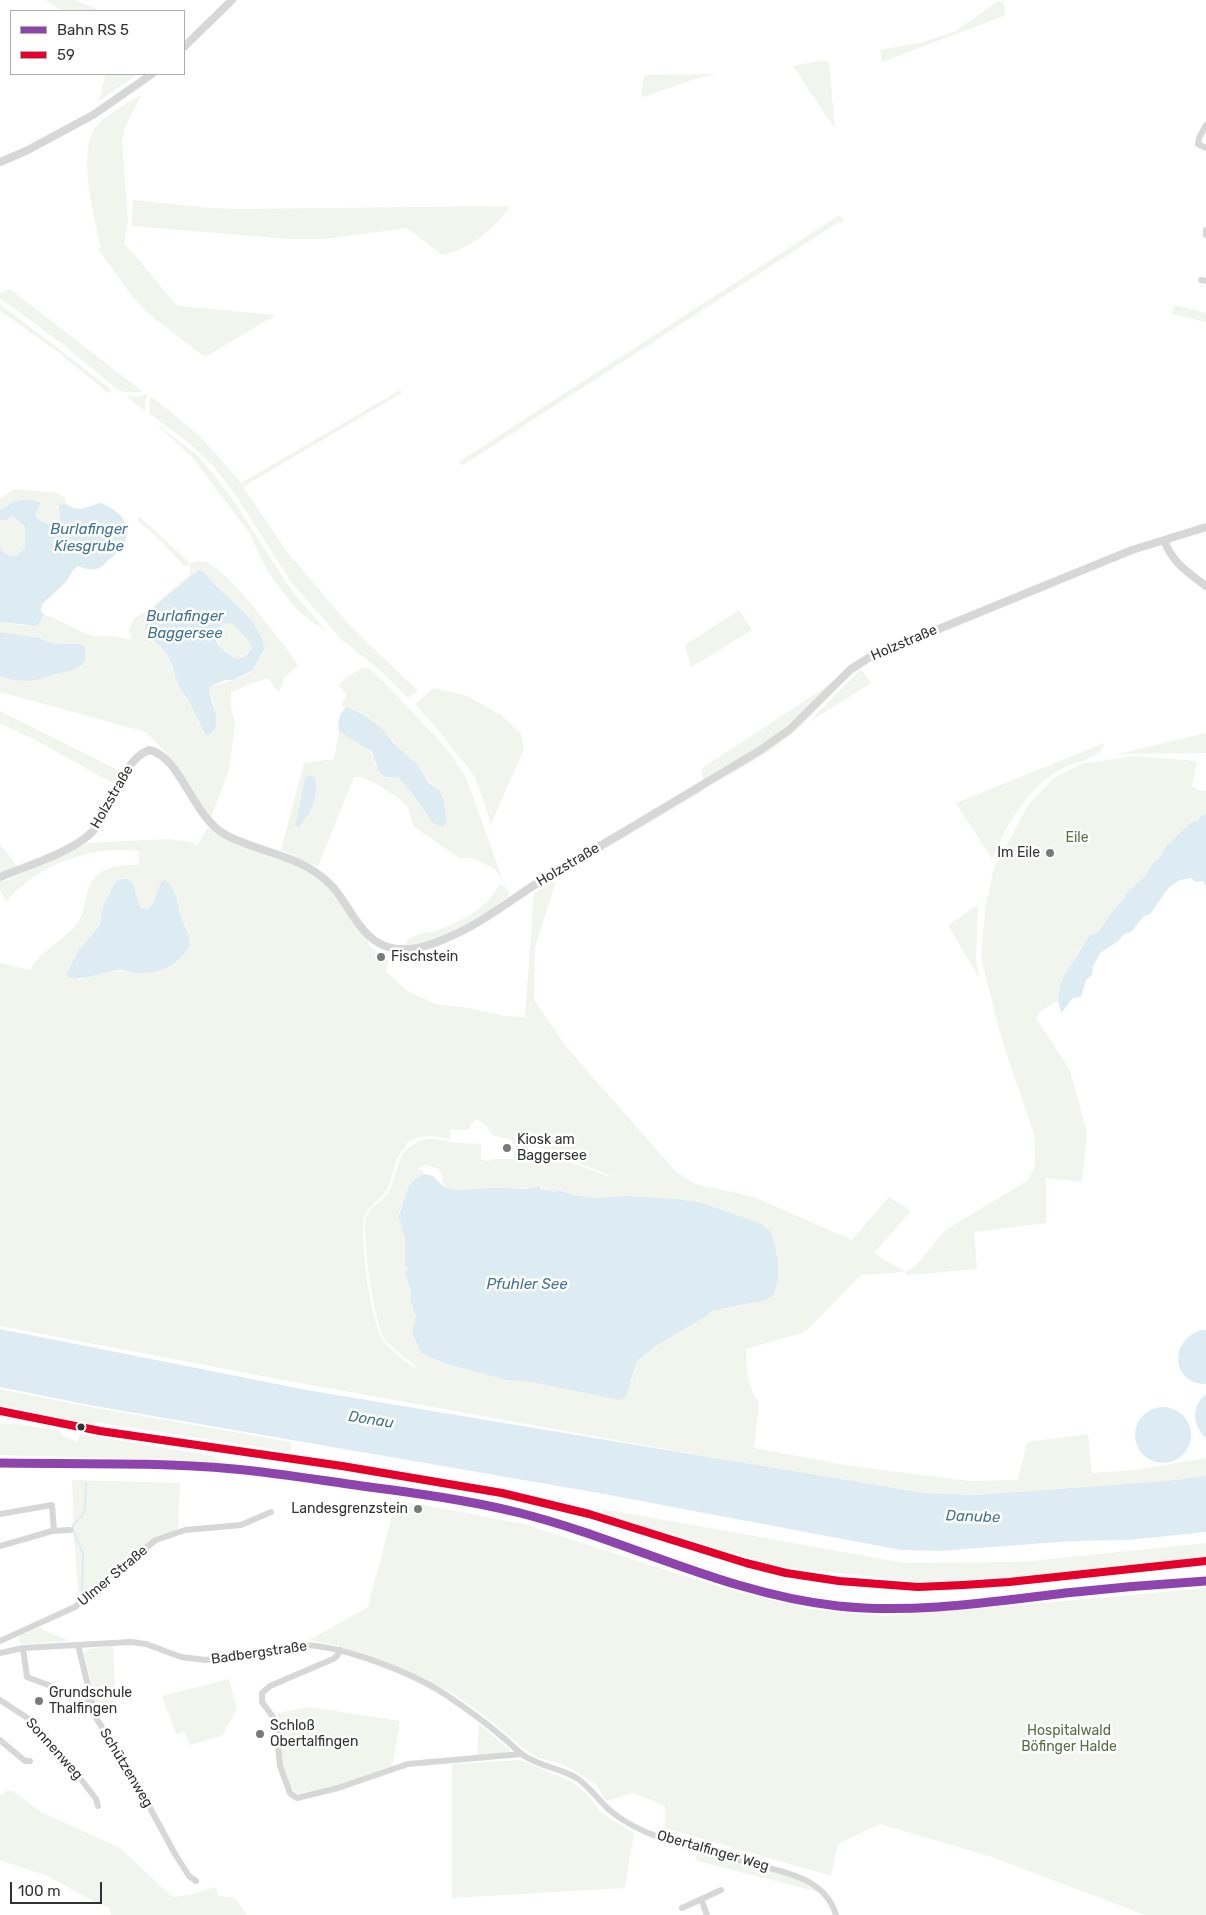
<!DOCTYPE html>
<meta charset="utf-8">
<style>
body{margin:0}
#map{position:relative;width:1206px;height:1915px;overflow:hidden;background:#fff;font-family:Rubik,sans-serif}
canvas{display:block}
.legend{position:absolute;left:10px;top:10px;width:175px;height:65px;box-sizing:border-box;background:#fff;border:1px solid #adadad;margin:0;padding:6px 9px;list-style:none;font-size:15px;color:#333}
.legend li{display:flex;align-items:center;gap:10px;height:25px}
.legend b{width:25px;border:1px solid #adadad}
.scale{position:absolute;left:10px;top:1882px;width:92px;height:22px;box-sizing:border-box;border:2px solid #333;border-top:0;padding-left:6px;font-size:15px;line-height:18px;white-space:nowrap;color:#333;-webkit-text-stroke:4px #fff;paint-order:stroke}
</style>
<div id="map">
<canvas width="1206" height="1915"></canvas>
<ul class="legend">
<li><b style="height:6px;background:#8e44ad"></b>Bahn RS 5</li>
<li><b style="height:6px;background:#e4002b"></b>59</li>
</ul>
<div class="scale">100 m</div>
</div>
<script>
const ctx = document.querySelector('canvas').getContext('2d');
ctx.lineJoin = 'round';
function fillPath(path, color) { ctx.fillStyle = color; ctx.fill(path, 'evenodd'); }
function strokePath(path, color, width, dash) { ctx.strokeStyle = color; ctx.lineWidth = width; ctx.lineCap = dash ? 'butt' : 'round'; ctx.setLineDash(dash || []); ctx.stroke(path); }
function label(font, color, halo, rows, align = 'center') {
  ctx.font = font + ' Rubik,sans-serif'; ctx.lineWidth = 5; ctx.setLineDash([]); ctx.textBaseline = 'middle'; ctx.strokeStyle = halo; ctx.fillStyle = color; for (const [text, x, y, turn = 0] of rows) {
    ctx.save(); ctx.translate(x, y); ctx.rotate((+turn || 0) * Math.PI / 180); ctx.textAlign = isNaN(turn) ? turn : align; if (halo) ctx.strokeText(text, 0, 0); ctx.fillText(text, 0, 0); ctx.restore();
  }
}
fillPath(new Path2D(`
 M46 0H74L102 11H62Z
 M998 1 1003 2 1005 8 1004 16 882 62 880 50 923 42 956 31Z
 M825 60 829 63 835 129 793 66Z
 M106 74H138L96 103 100 96Z
 M716 74 695 79 644 97 641 95 644 75Z
 M141 95 124 129 122 142 128 220 124 245C131 248 166 295 178 306L276 315 205 357 155 319 134 299 98 249 101 247C94 218 75 146 99 123 110 112 128 103 141 95Z
 M133 200 210 208 239 209 510 206C492 230 473 248 442 255L407 228 324 239H290L132 226Z
 M838 216H841L843 219V223L839 222 463 465 459 463 460 461Z
 M10 289 143 392H124L117 389 65 346 0 298V293Z
 M0 304 112 390 108 393 58 352 0 311Z
 M1174 305 1206 313V322L1172 314Z
 M400 390 402 393 243 487 288 553 350 626 418 691 408 698 380 670 342 640 291 582 235 494 213 466 189 443 150 414 149 404 151 396 202 438 241 483Z
 M148 394 145 402V411L125 395 137 397Z
 M153 421 197 455 215 476 235 503 292 591 327 632 300 613 285 595 267 570 250 534 193 458Z
 M14 489 58 493 65 498 66 504 59 505 60 520 56 523H42L35 515 37 510 28 499 11 502 8 506 0 510V499Z
 M12 516 25 526V547L15 556 7 555 0 548V520H7Z
 M139 516 190 563C196 562 200 560 206 562 227 569 284 644 298 665L284 677 282 686 278 692 268 678C255 683 243 686 231 693V707L235 724 229 770 211 817 203 810 171 758 146 732 0 692V676C27 685 42 678 69 671L79 644 51 643 39 638 0 632V622C15 624 35 631 44 615 59 618 72 629 87 634 100 639 107 634 117 637 124 638 126 640 132 639L129 631 133 619 147 611 190 574V564L185 567 157 537 137 520ZM199 571 206 573 214 584 241 610 263 652C260 658 257 666 253 670 247 677 221 684 211 686L209 691 215 705 199 723 191 703 181 689 166 653 155 643 147 632 145 625 175 589Z
 M1054 585 1056 586 864 664 872 660Z
 M739 610 752 630 691 667 685 645Z
 M223 623 233 624 249 641 252 648 245 657 236 659C222 650 207 641 223 623Z
 M852 662C826 688 802 715 773 736 752 753 728 766 705 779L703 778 701 769 827 686Z
 M362 668H368L381 679 436 737 453 757 467 780 503 881 495 869 473 858H459L423 833 413 825 408 807 398 798 380 786 361 777H354L318 866C309 866 292 854 281 850L304 763 334 759 339 731C351 739 376 748 375 765L386 777H398L411 792 433 823 439 790C427 782 425 774 416 764 409 756 400 751 393 743 379 729 367 714 347 707L344 708 341 704 347 695 338 685 346 678Z
 M858 668 860 669C835 687 817 713 793 733 768 754 738 770 709 787L782 740Z
 M861 669 871 683 809 722Z
 M434 688 467 696 501 715 521 734 524 749 491 824 475 777 435 726 415 704Z
 M0 711 122 772 116 785 43 744 0 723Z
 M1206 733V753L1118 754Z
 M1104 743C1103 757 1082 760 1070 765 1031 781 1008 821 992 859L956 803Z
 M1134 756 1197 761 1192 786 1198 790 1206 791V815H1202L1201 818 1166 846 1159 859 1154 862 1145 876 1125 894 1124 900 1117 905 1097 934 1080 949 1060 985 1058 1000 1040 1012 1036 1018 1070 1070 1087 1133 1082 1182 1046 1178V1223L974 1232 977 1269 907 1275 905 1272 861 1275 805 1332 746 1349C746 1368 747 1387 759 1403L754 1448 851 1466 969 1481 1018 1480 1027 1442 1088 1434 1092 1473 1135 1470 1206 1458V1476L1167 1481 975 1495 925 1493 753 1465 262 1376 0 1326V963L31 970C38 952 65 940 77 924 89 907 82 884 101 872 112 865 126 865 139 865V851C91 845 38 864 6 902L0 890V881L8 880 87 843 169 839 194 843 197 847 208 827 219 834C251 847 299 860 324 882 342 898 354 922 368 941L370 947 389 960 385 971 408 991 435 1004 468 1008 505 1016 525 1017 534 893 556 881 535 947 534 1000 567 1048 677 1173 696 1184 754 1197 852 1240 889 1197 911 1211 874 1253 905 1272C923 1264 932 1242 947 1229L1027 1181 1035 1168 1034 1134 1003 1043 981 959 985 909 994 868 1029 804 1054 778 1081 764ZM122 879H128L133 883 140 908 148 909 153 904 161 882 175 894 183 923 187 929 190 945 138 973C115 968 99 972 78 980V951L100 925 116 881ZM477 1119 488 1127 487 1128 494 1136 510 1139 516 1147 528 1149V1147C546 1146 561 1153 576 1160V1162L609 1175V1177L542 1151 514 1150V1159H492L491 1161 481 1160V1144C471 1143 461 1144 451 1142 439 1140 429 1136 418 1142 397 1151 398 1171 390 1189 385 1201 369 1206 366 1218 362 1236 374 1323 384 1338 392 1349 405 1357 416 1366L414 1368C403 1360 391 1351 383 1340 371 1324 357 1230 366 1213 371 1203 383 1199 388 1188 394 1173 394 1158 406 1146L405 1144C419 1134 433 1135 450 1139V1130H469L471 1124ZM427 1165 438 1169 443 1177 441 1181 444 1183 443 1187 456 1190 540 1188 542 1190 556 1192 558 1190 579 1196 597 1198 626 1196 679 1199 702 1203 760 1223 750 1304 712 1311 705 1317 645 1353 637 1361 632 1380 532 1382 506 1380 447 1364 421 1353 412 1332 416 1317 410 1301 411 1292 405 1275 408 1268 405 1266V1240L399 1213 408 1187 414 1180 424 1174 422 1170 416 1169Z
 M698 776 699 784 523 889 517 890 698 783Z
 M700 790 703 791 563 874V872Z
 M0 844 18 867 0 873Z
 M500 885 505 887 509 893 508 897C476 920 445 941 405 945 409 933 427 934 438 930 454 924 473 916 485 903 491 898 495 891 500 885Z
 M978 905 976 959 979 978 948 925Z
 M0 1389 85 1406 291 1442V1452L95 1422 94 1425 0 1405Z
 M0 1424H17L59 1431 64 1436 77 1442 81 1434 213 1456 219 1462 0 1455Z
 M72 1480 180 1483 178 1529C171 1532 163 1534 156 1538 128 1552 105 1576 84 1598L78 1591 74 1538Z
 M396 1500 524 1524 659 1568 741 1593 811 1609 884 1616 1010 1606 1206 1588V1915H1145L992 1857 880 1824 838 1844 831 1876 665 1828V1806L634 1793 606 1801 596 1784 564 1765 539 1758 523 1748 486 1717 454 1694 426 1680 338 1646 309 1640 368 1607Z
 M603 1509 905 1563 1022 1562 1206 1543V1559L1018 1577 920 1582 782 1567 602 1514Z
 M41 1627 43 1630 70 1641 22 1644 19 1642 21 1635Z
 M113 1646 116 1708 99 1715 84 1653 88 1649Z
 M229 1679 237 1709 222 1736 190 1745 185 1732 176 1734 162 1696Z
 M309 1707 400 1721 392 1766 346 1783 298 1794C276 1777 280 1738 278 1713Z
 M479 1724 510 1750 509 1753 477 1756Z
 M521 1760 572 1782 586 1793 600 1812 634 1833 625 1888 452 1898V1764Z
 M5 1791H13L41 1812 120 1848 172 1897 189 1895 216 1887 218 1896 235 1898 247 1915H111L110 1908 95 1902 48 1876 0 1860V1794L4 1795Z
 M699 1853 789 1876 803 1881 820 1894 814 1891 697 1861 695 1858Z`), '#f1f5ed');
fillPath(new Path2D(`
 M28 499 41 503 35 515C42 524 45 524 56 523L60 520 59 505 66 504C81 514 86 506 101 503 131 515 137 539 110 559 106 562 102 567 97 569 91 571 84 568 78 566L73 570 66 582 42 604 41 611 44 615 37 626 0 622V548L7 555 16 556 25 547V526L12 516 7 520H0V510L8 506 11 502Z
 M199 570C208 573 210 580 216 586 234 603 259 622 265 648L253 670 233 680H225L211 686 209 691C212 703 225 731 206 735 200 725 196 715 191 705 189 699 184 694 181 689 175 678 173 664 166 653 159 643 141 635 146 619 149 609 189 578 199 570ZM223 623 233 624 249 641 252 648 245 657 236 659C222 650 206 641 223 623Z
 M0 632 39 638 51 643 79 644 84 646C91 668 74 670 57 674 35 681 23 684 0 676Z
 M347 707 364 715 382 729 394 744 417 764 429 783 439 790 444 802 447 823 443 827 433 823 411 792 398 777H386L379 772 372 752 339 731C337 723 340 711 347 707Z
 M309 775 315 778C319 795 311 814 299 827L295 826 305 779Z
 M1202 815H1206V886L1203 881 1196 882 1191 878C1168 879 1162 900 1150 914L1144 916 1131 932 1124 934 1118 941 1100 953 1093 966 1092 975 1086 980 1081 997 1073 998 1061 1013 1058 1000 1060 985 1065 974 1091 934H1097L1117 905 1124 900 1125 894 1145 876 1154 862 1159 859 1166 846 1192 822 1197 821Z
 M122 879H128L133 883 140 908 148 909 153 904 161 882 165 880C178 891 177 907 183 922 187 931 189 933 190 945 179 964 162 974 139 973 131 973 125 969 117 970 100 973 83 981 68 977L67 973 78 951 100 925 103 907 116 881Z
 M424 1174 433 1176 444 1187 456 1190 496 1188 526 1189 539 1187 542 1190 556 1192 557 1190 579 1196 597 1198 626 1196 679 1199 702 1203 760 1223 771 1232 778 1259V1280L773 1295 766 1300 712 1311 705 1317 656 1346 637 1361 626 1396 620 1400 532 1382 506 1380 447 1364 421 1353 412 1332 416 1317 410 1300 411 1292 405 1274 408 1268 405 1266V1240L400 1219 398 1218 408 1187 414 1180Z
 M0 1329 312 1391 925 1493 975 1495 1167 1481 1206 1476V1532L1129 1540 1072 1541 939 1551 901 1550 593 1492 89 1405 0 1387Z
 M1201 1330H1206V1384C1172 1384 1168 1341 1201 1330Z
 M1206 1394V1438C1192 1425 1191 1407 1206 1394Z
 M1135 1435a28 28 0 1 1 56 0a28 28 0 1 1-56 0Z`), '#ddebf3');
strokePath(new Path2D(`
 M82 1595 83 1553 73 1531V1525L82 1516 85 1510 86 1483`), '#ddebf3', 2);
strokePath(new Path2D(`
 M1206 125 1199 138 1198 144 1206 148
 M1206 230V235
 M1201 280 1206 281
 M0 1514 52 1505 54 1531
 M0 1546 52 1531 70 1530
 M0 1641 75 1607 110 1575 156 1540 185 1530 241 1525 271 1512
 M78 1645 96 1718 125 1762 175 1854 189 1876 196 1881
 M23 1648 27 1677 91 1701
 M340 1650 337 1656 333 1659 270 1686 262 1693V1702L276 1721 280 1766 290 1793 297 1798 338 1788 408 1764 522 1754
 M0 1653 23 1648 131 1642 146 1644 181 1657 206 1660 300 1645C343 1645 417 1674 452 1699 468 1710 485 1722 500 1735 508 1741 515 1749 523 1755 539 1766 558 1768 575 1777 590 1786 599 1802 613 1813 641 1835 681 1845 714 1853 730 1858 746 1862 762 1866 792 1874 826 1881 836 1915
 M0 1700 32 1721 55 1746 90 1791 96 1799 98 1806
 M0 1740 25 1761H30
 M701 1899 707 1915
 M682 1908 721 1890`), '#d7d7d7', 6);
strokePath(new Path2D(`
 M184 47 232 0
 M0 162 26 151 93 115 152 74
 M1164 540C1172 562 1187 572 1206 586
 M0 877C25 867 71 852 90 834 114 811 118 763 149 750 181 756 192 817 226 835 260 853 302 855 331 885 349 904 359 936 385 946 404 954 429 946 447 938 481 924 510 900 541 881 614 838 686 795 759 751L790 729 851 669 870 657 1132 550 1206 527
 M0 1411 100 1431 342 1466 502 1493 589 1514 746 1563 786 1573 839 1581 918 1587 963 1585 1009 1582 1206 1561`), '#d7d7d7', 8);
strokePath(new Path2D(`
 M0 1411 100 1431 342 1466 502 1493 589 1514 746 1563 786 1573 839 1581 918 1587 963 1585 1009 1582 1206 1561`), '#e4002b', 8);
strokePath(new Path2D(`
 M0 1463C78 1464 156 1462 234 1469 277 1473 319 1480 362 1486 415 1493 468 1500 520 1513 627 1540 727 1594 838 1606 914 1614 990 1602 1065 1593 1112 1588 1159 1584 1206 1581`), '#8e44ad', 9);
for (const [x, y, r, color] of [
 [1050,853,5,"#7a7a7a"],
 [381,957,5,"#7a7a7a"],
 [507,1148,5,"#7a7a7a"],
 [81,1427,4.5,"#333"],
 [418,1509,5,"#7a7a7a"],
 [39,1701,5,"#7a7a7a"],
 [260,1734,5,"#7a7a7a"]
]) { const dot = new Path2D(); dot.arc(x, y, r, 0, 2 * Math.PI); ctx.fillStyle = color; ctx.fill(dot); strokePath(dot, '#fff', 2); }
label('14px', '#333', '#fff', [
 ["Holzstraße",904,643,-23],
 ["Holzstraße",112,797,-60],
 ["Holzstraße",568,865,-31],
 ["Ulmer Straße",113,1576,-40],
 ["Badbergstraße",259,1653,-8],
 ["Sonnenweg",54,1749,48],
 ["Schützenweg",126,1768,59],
 ["Obertalfinger Weg",713,1851,16]
]);
label('14px', '#56703f', '#fff', [
 ["Eile",1077,838],
 ["Hospitalwald",1069,1731],
 ["Böfinger Halde",1069,1747]
]);
label('14px', '#333', '#fff', [
 ["Im Eile",1040,853,"right"],
 ["Fischstein",391,957],
 ["Kiosk am",517,1140],
 ["Baggersee",517,1156],
 ["Landesgrenzstein",408,1509,"right"],
 ["Grundschule",49,1693],
 ["Thalfingen",49,1709],
 ["Schloß",270,1726],
 ["Obertalfingen",270,1742]
], 'left');
label('italic 15px', '#3f7597', '#fff', [
 ["Burlafinger",89,530],
 ["Kiesgrube",89,547],
 ["Burlafinger",185,617],
 ["Baggersee",185,634],
 ["Pfuhler See",527,1285],
 ["Donau",371,1420,9],
 ["Danube",973,1517,2]
]);
</script>
